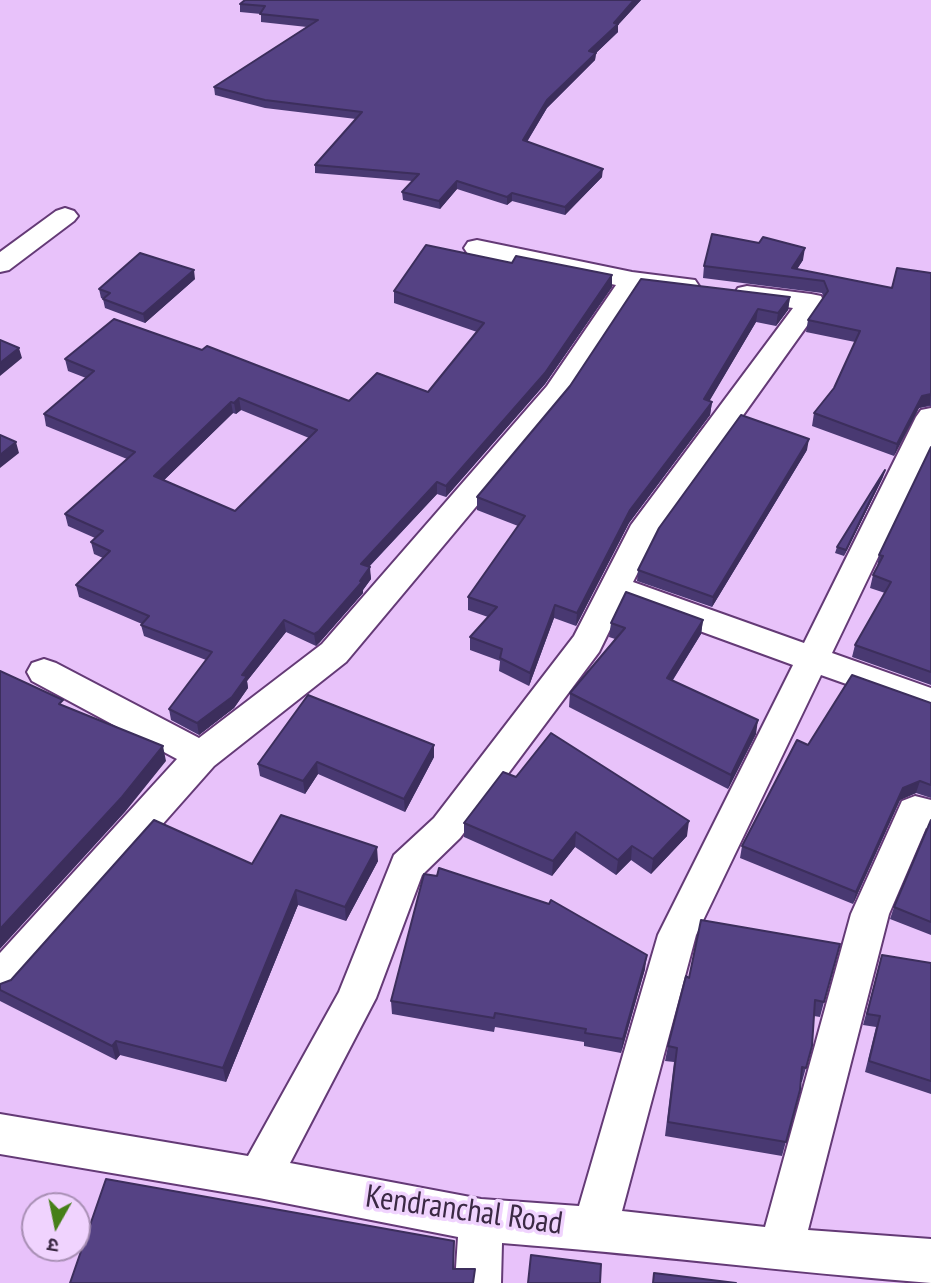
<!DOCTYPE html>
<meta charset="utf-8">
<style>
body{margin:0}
#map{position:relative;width:931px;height:1283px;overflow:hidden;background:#e8c2fa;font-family:"PT Sans Narrow","Noto Sans Devanagari",sans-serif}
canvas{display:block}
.north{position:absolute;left:21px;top:1192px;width:70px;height:70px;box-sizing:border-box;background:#f0d3fe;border:2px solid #a88fb4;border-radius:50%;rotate:189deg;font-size:19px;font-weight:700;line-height:28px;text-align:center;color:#3b2944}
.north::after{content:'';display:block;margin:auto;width:24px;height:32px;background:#467f19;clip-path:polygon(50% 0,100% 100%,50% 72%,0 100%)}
</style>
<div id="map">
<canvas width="931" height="1283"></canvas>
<div class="north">उ</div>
</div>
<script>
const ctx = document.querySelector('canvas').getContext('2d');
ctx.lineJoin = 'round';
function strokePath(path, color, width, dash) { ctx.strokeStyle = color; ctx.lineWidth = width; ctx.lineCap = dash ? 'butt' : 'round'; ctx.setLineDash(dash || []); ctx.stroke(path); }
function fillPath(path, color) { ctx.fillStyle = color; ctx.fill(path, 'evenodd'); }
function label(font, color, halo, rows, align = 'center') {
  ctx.font = font + ' "PT Sans Narrow",sans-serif'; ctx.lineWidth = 7; ctx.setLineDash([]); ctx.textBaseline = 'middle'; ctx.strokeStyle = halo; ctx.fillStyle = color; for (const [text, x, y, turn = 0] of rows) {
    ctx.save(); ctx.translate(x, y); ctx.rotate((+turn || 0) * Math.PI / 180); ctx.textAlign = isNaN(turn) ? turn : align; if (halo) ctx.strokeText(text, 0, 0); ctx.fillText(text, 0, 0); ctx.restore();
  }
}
const street = new Path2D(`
 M65 208 74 211 78 216 74 221 9 270 0 272V252L56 211Z
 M477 240 632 272 695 280 699 286 695 292 686 294 639 289 567 398 346 662 214 766 14 992 0 997V953L177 759 32 681 27 672 32 663 44 659 56 663 199 738 322 644 547 386 616 285 468 254 464 248 468 242Z
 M747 286 811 294 821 296 824 302 656 537 633 582 804 643 916 417 921 410 931 408V447L832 653 931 688V714L821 675 696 935 622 1211 765 1227 851 914 902 801 915 796 931 800V830L926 828 889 914 808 1230 931 1239V1283C788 1272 645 1254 502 1243L501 1283H455L458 1237 259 1198 0 1154V1114L248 1156 339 992 394 855 434 818 574 636 631 525 793 308 738 300 734 294 738 288ZM623 603 793 665 658 935 579 1206 481 1199 290 1163 376 998 422 875 460 838 599 652Z`);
strokePath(street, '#643a76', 4);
fillPath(street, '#fff');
fillPath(new Path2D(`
 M245 0H641L618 25V32L596 53 595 60 547 108 527 142 602 177 565 215 512 201 507 205 457 189 440 209 403 200 402 192 412 181 315 173V165L356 119 265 108 215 95 214 87 307 27 261 22V14L240 12V4Z
 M803 260 797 269 892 288 931 273V406L919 408 894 456 812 426 814 413 834 388 855 342 806 332 808 320 824 298 822 293 703 278 704 266Z
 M512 263 612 275V287L545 384 446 497 437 494 369 567 371 579 363 590V593L320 642 316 646 286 632 247 681 248 688 234 708 199 735 171 720 169 709 206 660 144 636 141 625 142 624 79 597 76 585 103 558 94 554 91 542 95 538 68 526 65 514 127 459 46 426 44 414 86 378 68 371 65 359 202 350 349 401 428 392 477 332 394 303V291ZM241 410 309 438 235 511 164 480 233 413 236 414Z
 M195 279 145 323 105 308 103 299 101 298 99 289Z
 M641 279 790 297 788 310 776 326 756 322 709 401 712 402 710 415 629 523 576 626 554 618 529 686 499 671 500 661 470 650V637L488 617 468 610V597L518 526 477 510V497L570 386Z
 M931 447V685L852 657 855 645 885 593 870 588 873 575 877 568 879 555Z
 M807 450 712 607 637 581 638 570Z
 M883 477 844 556 835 553 837 547Z
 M703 620 701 634 673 680 756 734 728 789 569 707 570 693 615 639 609 637 611 623Z
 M931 703V798L916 793 900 800 853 904 740 858 742 846 808 745Z
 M434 745V757L405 812 318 774 305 794 260 776 258 764Z
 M516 777 687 836 651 874 631 860 616 875 575 847 552 876 464 837V823Z
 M931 820V935L890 919 894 907Z
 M378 861 346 921 298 905 226 1082 120 1055 116 1060 0 1001V990L11 980 252 864Z
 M882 955 931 963V1094L865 1072 876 1027 863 1025Z
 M645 969 621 1053 584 1046V1042L495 1027 494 1032 392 1014 391 1001Z
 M689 978 824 1002 820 1017 814 1016 812 1046 802 1082H801L800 1090 782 1156 665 1136 674 1062 665 1061 668 1046Z`), '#493972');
fillPath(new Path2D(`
 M634 0H641L618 25V32L596 53 595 60 547 108 523 148V140L547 100Z
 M603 169 602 177 565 215V207Z
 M457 181V189L440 209 439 201Z
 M512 193V201L507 205V197Z
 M805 248 803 260 792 277V268Z
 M194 270 195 279 145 323 143 314Z
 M612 275V287L545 384 446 497V486Z
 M790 297 788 310 776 326 778 313Z
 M758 309 756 322 703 412 704 399Z
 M19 348 22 358 0 376V363Z
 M931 394 930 405 919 408 894 456 897 444 922 396Z
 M239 398 241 410 236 414 234 403Z
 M231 402 233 413 156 488 154 476Z
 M712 402 710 415 629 523 576 626 577 613 630 510Z
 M809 439 807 450 712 607 713 597Z
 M16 442 19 453 0 468V455Z
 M885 470 883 477 844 556 846 550Z
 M437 482V494L361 575V564Z
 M370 567 371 579 363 590V593L320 642 316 646 314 634Z
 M555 605 554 618 529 686 530 673Z
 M284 620 286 632 247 681 248 688 234 708 199 735 197 723 242 675Z
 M703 620 701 634 665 692 667 678Z
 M758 720 756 734 728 789 731 775Z
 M434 745V757L405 812 404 799Z
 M163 746 166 761 125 812 0 949V929Z
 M317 762 318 774 305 794 303 781Z
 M920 781 916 793 900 800 853 904 856 892 903 788Z
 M689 821 687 836 651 874 653 859Z
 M576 832 575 847 552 876 553 861Z
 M632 846 631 860 616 875 618 860Z
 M377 847 378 861 346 921 345 907Z
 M296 890 298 905 226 1082 223 1068Z
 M647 955 645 969 621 1053 623 1039Z
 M116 1041 120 1055 116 1060 112 1046Z`), '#3c2e5c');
const building = new Path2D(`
 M245 0H634L614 23 618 24 589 51 596 53 547 100 523 140 603 169 565 207 512 193 507 197 457 181 439 201 402 192 419 174 315 165 362 112 265 100 214 87 318 20 260 14 265 6 240 4Z
 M712 234 759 243 763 237 805 248 792 268 892 288 897 268 931 273V394L922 396 897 444 814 413 834 388 860 331 808 320 828 291 824 281 704 266Z
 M426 245 512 263 516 256 612 275 545 373 446 486 437 482 361 564 370 567 360 581 362 582 319 631 314 634 284 620 242 675 247 676 232 697 197 723 169 709 212 652 141 625 149 616 76 585 110 551 91 542 103 531 65 514 135 452 44 414 94 371 65 359 114 319 202 350 207 346 349 401 377 373 428 392 484 323 394 291ZM239 398 317 430 235 511 154 476 231 402 234 403Z
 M140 253 194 270 143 314 103 299 110 293 99 289Z
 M641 279 790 297 778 313 758 309 704 399 712 402 630 510 577 613 555 605 530 673 500 658 502 649 470 637 497 607 468 597 525 516 477 497 570 386Z
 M0 340 19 348 0 363Z
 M741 415 809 439 713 597 638 570 659 528Z
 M0 435 16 442 0 455Z
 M931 447V672L855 645 891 582 873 575 883 556 879 555Z
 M885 470 846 550 837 547Z
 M626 592 703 620 667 678 758 720 731 775 570 693 625 628 611 623Z
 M0 671 63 700 59 704 163 746 122 797 0 929Z
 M852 675 931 703V785L920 781 903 788 856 892 742 846 797 740 808 745Z
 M308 695 434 745 404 799 317 762 303 781 258 764Z
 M551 733 689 821 653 859 632 846 618 860 576 832 553 861 464 823 503 772 516 777Z
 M281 815 377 847 345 907 296 890 223 1068 116 1041 112 1046 0 990V984L11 980 154 820 252 864Z
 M931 820V922L894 907Z
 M439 868 549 904 551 900 647 955 623 1039 585 1033 586 1029 495 1013 494 1018 391 1001 424 874 437 876Z
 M701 920 840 944 824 1002 815 1000 812 1046 806 1068 802 1067 800 1090 786 1142 668 1122 677 1048 668 1046 686 976 689 978Z
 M882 955 931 963V1081L869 1061 880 1016 867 1014Z
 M106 1179 454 1241 453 1269H475L473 1283H70Z
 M531 1255 601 1264 600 1283H528Z
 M654 1273 736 1283H653Z`);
fillPath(building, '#554284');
strokePath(building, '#3c2e5c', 2);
label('32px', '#3b2944', '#f0d3fe', [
 ["Kendranchal Road",464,1211,8]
]);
</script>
